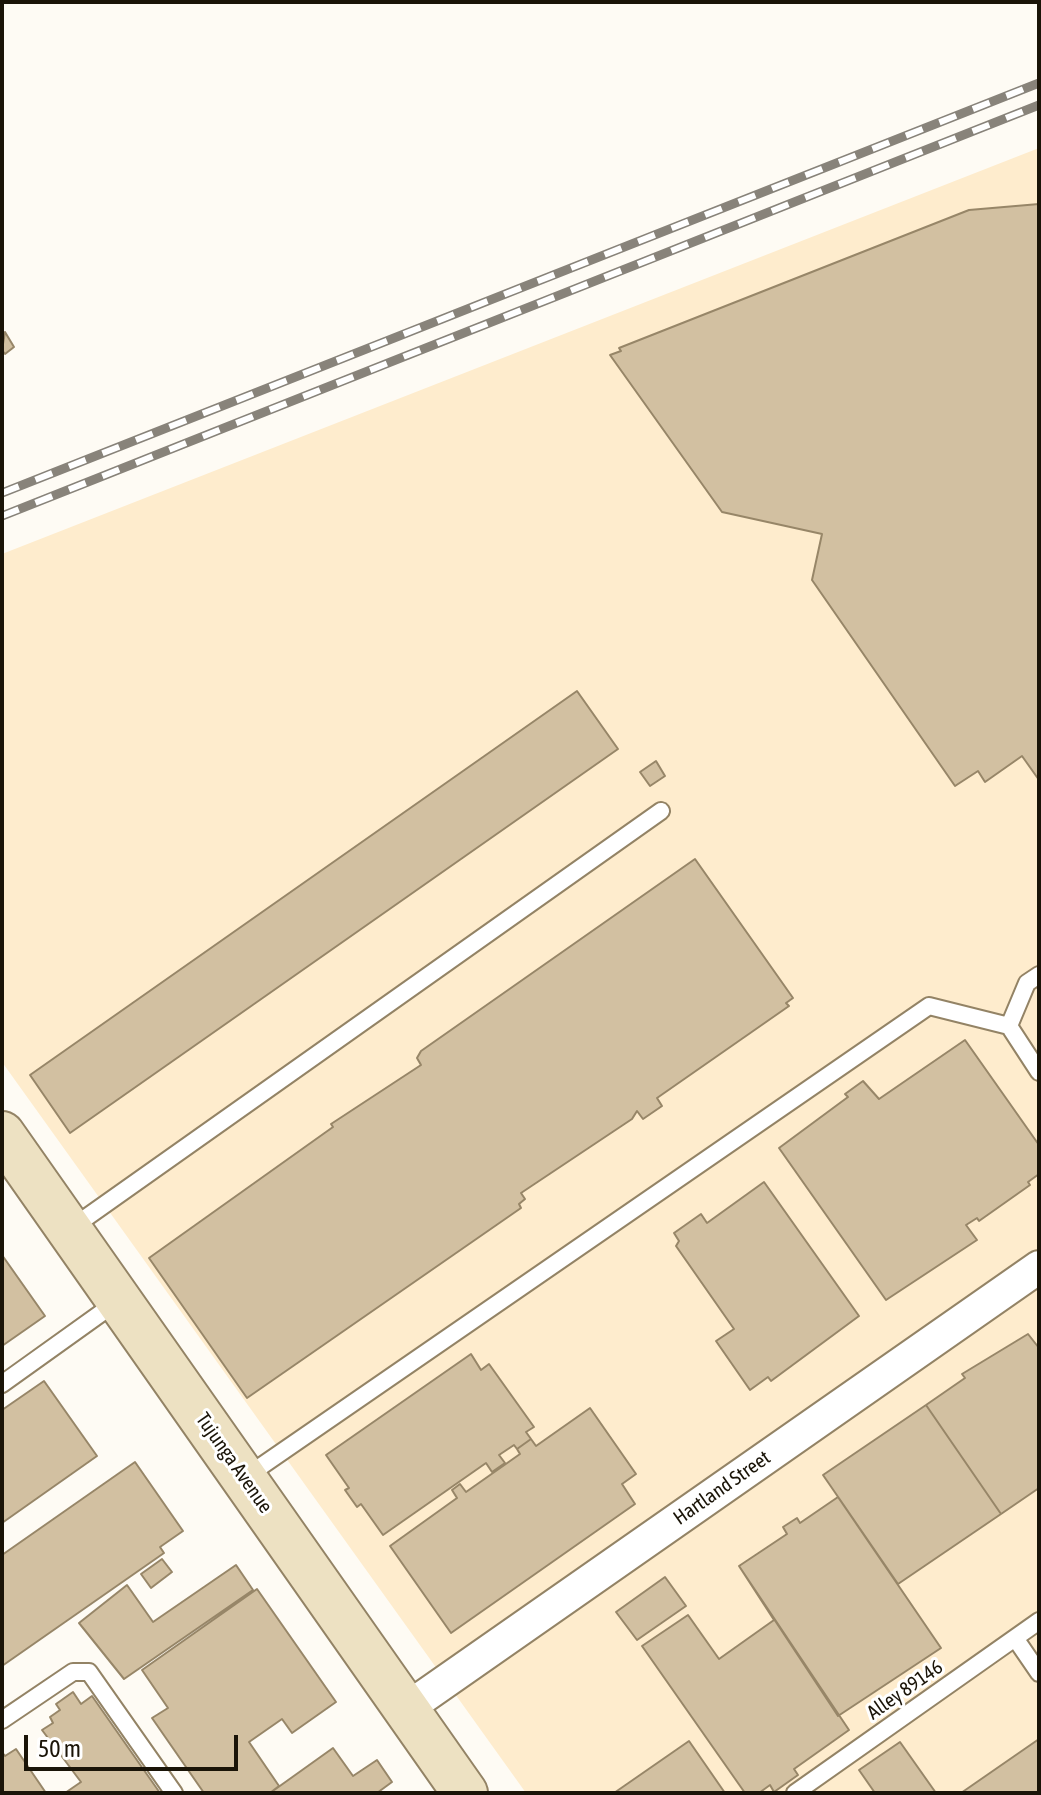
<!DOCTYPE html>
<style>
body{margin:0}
#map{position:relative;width:1041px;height:1795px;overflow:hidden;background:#fefbf4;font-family:"Asap Condensed",sans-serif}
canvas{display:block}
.frame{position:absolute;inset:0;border:4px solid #1a1408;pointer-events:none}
.scale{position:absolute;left:24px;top:1735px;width:214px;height:36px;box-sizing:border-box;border:4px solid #1a1408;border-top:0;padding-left:10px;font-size:24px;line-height:28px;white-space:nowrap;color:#1a1408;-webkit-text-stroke:6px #fff;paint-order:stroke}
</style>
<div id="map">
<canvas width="1041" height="1795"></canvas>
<div class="frame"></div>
<div class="scale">50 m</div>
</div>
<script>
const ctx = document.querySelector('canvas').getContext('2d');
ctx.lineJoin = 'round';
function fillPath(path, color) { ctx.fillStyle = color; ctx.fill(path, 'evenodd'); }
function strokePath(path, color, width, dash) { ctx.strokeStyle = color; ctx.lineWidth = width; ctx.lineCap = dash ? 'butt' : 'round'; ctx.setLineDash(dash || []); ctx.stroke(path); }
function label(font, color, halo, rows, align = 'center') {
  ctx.font = font + ' "Asap Condensed",sans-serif'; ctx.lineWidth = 6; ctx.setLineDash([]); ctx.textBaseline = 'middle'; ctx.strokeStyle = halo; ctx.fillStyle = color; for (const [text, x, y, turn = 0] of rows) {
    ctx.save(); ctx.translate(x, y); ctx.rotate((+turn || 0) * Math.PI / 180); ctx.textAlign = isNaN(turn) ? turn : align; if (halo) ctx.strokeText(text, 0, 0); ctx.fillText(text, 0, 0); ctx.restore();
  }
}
fillPath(new Path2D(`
 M1039 148V1793H526L2 1062V554Z`), '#feeccd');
const building = new Path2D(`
 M1039 204V780L1022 756 985 782 978 771 955 786 812 580 822 534 722 512 610 355 621 351 619 348 969 210Z
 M5 332 14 347 5 354 2 350Z
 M577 691 618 749 70 1133 30 1075Z
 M656 761 665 776 650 786 640 772Z
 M695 859 793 998 786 1003 789 1006 657 1098 662 1106 643 1119 637 1111 632 1119 521 1193 525 1199 519 1204 521 1208 247 1398 149 1258 333 1127 331 1124 421 1065 417 1058 421 1051Z
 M965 1040 1039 1145V1174L1028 1182 1030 1185 979 1221 977 1218 966 1225 977 1240 886 1300 779 1148 848 1097 845 1094 863 1081 879 1099Z
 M764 1182 859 1316 771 1381 768 1377 750 1390 716 1341 734 1329 676 1246 679 1241 674 1233 701 1214 707 1223Z
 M2 1255 45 1316 2 1346Z
 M1028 1334 1039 1348V1488L1001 1514 926 1405 965 1378 962 1374Z
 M471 1354 481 1370 489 1364 534 1427 526 1432 531 1439 517 1449 514 1445 499 1455 505 1463 492 1472 486 1463 383 1535 361 1504 357 1507 345 1490 349 1488 326 1455Z
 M44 1381 97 1456 2 1523V1410Z
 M926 1405 1001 1514 898 1584 823 1475Z
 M590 1408 636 1474 622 1484 635 1504 451 1633 390 1546 457 1498 452 1490 460 1484 466 1492 520 1454 517 1449 531 1439 536 1446Z
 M135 1462 183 1531 160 1547 164 1553 2 1666V1555Z
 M838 1497 941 1648 838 1716 739 1566 787 1534 783 1527 797 1518 800 1523Z
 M162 1559 172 1572 151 1588 141 1574Z
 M236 1565 253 1590 124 1679 79 1623 127 1585 153 1622Z
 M739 1566 849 1730 794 1769 798 1775 774 1792 770 1785 759 1793H745L642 1646 688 1615 719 1659 774 1620Z
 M665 1577 686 1606 637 1640 616 1612Z
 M257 1589 336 1702 292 1733 282 1719 249 1742 279 1786 270 1793H204L152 1718 168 1708 142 1670Z
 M73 1692 81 1704 92 1696 160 1793H65L81 1782 42 1730 53 1723 50 1717 60 1710 56 1704Z
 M1039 1739V1793H961Z
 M689 1741 725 1793H614Z
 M900 1742 936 1793H875L859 1770Z
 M333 1748 353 1776 377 1760 392 1782 377 1793H270Z
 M16 1749 46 1793H2V1752L5 1756Z`);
fillPath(building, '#d2c0a1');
strokePath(building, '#978668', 2);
const lane = new Path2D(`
 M1009 1026 1027 983 1039 975
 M70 1229 661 811
 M2 1384 118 1301
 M244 1478 929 1006 1009 1026 1039 1072
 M1015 1638 1039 1673
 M2 1720 73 1672H89L174 1793
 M795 1793 1039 1621`);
const street = new Path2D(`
 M406 1709 1039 1267`);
const secondary = new Path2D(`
 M2 1134 465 1793`);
strokePath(lane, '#938365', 20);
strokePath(street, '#938365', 36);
strokePath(secondary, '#938365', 48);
strokePath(lane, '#fff', 16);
strokePath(street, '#fff', 32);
strokePath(secondary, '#ede1c2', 44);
const rail = new Path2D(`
 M2 493 1039 83
 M2 516 1039 105`);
strokePath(rail, '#88837a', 9);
strokePath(rail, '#fff', 6, [18]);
label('20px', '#1a1408', '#fff', [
 ["Tujunga Avenue",234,1463,55],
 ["Hartland Street",722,1488,-35],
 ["Alley 89146",905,1690,-35]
]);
</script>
